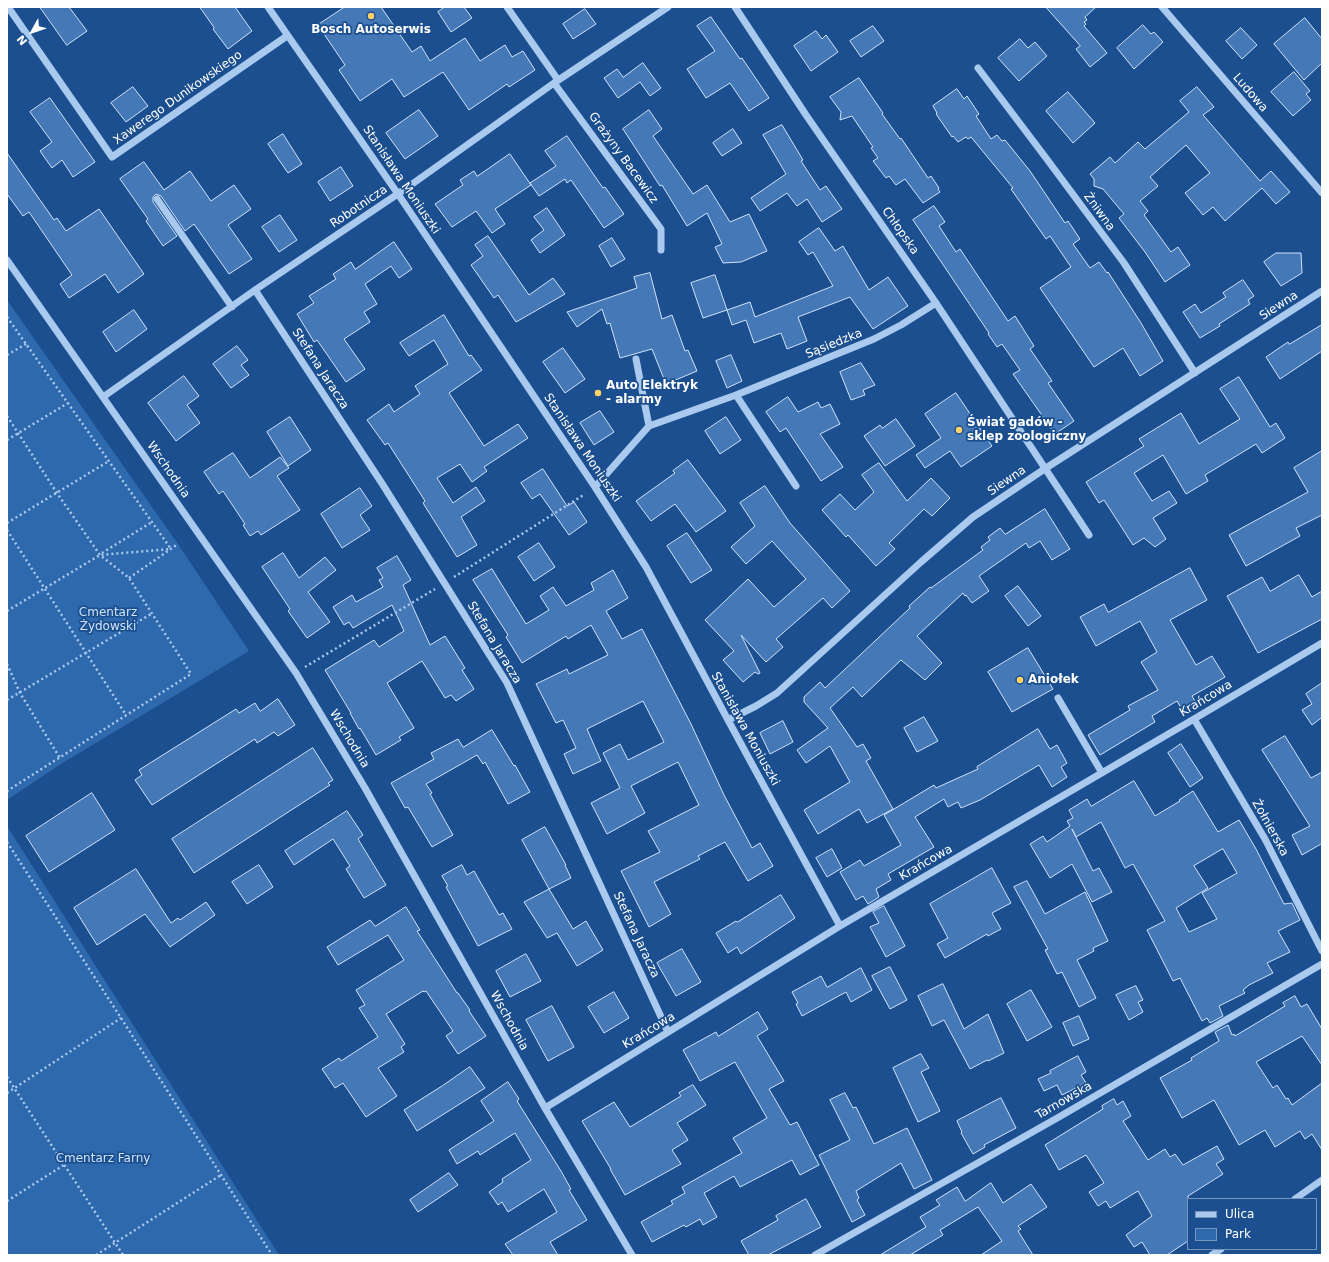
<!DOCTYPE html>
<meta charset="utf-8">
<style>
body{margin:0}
#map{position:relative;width:1329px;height:1262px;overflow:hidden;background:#1b4f8f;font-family:"DejaVu Sans",sans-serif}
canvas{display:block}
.frame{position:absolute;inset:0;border:8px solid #fff;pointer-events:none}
.legend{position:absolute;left:1187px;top:1198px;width:130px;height:52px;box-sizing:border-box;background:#1b4f8f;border:1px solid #7695bc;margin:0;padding:5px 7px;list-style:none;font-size:12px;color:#fff}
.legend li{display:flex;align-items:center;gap:8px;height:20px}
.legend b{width:20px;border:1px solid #7695bc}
.north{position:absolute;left:12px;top:12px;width:40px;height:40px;-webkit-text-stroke:3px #1b4f8f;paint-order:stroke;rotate:230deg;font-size:11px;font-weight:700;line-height:16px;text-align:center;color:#fff}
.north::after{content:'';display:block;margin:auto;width:14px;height:18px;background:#fff;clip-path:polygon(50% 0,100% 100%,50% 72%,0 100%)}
</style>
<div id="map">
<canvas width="1329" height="1262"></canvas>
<div class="frame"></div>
<ul class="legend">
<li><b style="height:5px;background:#a9c9ee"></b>Ulica</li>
<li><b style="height:11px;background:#2e69ad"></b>Park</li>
</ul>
<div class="north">N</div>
</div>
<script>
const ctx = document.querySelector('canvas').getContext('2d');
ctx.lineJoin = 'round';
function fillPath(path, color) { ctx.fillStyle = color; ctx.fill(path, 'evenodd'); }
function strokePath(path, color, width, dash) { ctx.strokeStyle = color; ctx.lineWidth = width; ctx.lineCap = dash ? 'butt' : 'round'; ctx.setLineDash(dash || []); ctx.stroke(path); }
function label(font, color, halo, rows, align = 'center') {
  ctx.font = font + ' "DejaVu Sans",sans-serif'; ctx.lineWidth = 3.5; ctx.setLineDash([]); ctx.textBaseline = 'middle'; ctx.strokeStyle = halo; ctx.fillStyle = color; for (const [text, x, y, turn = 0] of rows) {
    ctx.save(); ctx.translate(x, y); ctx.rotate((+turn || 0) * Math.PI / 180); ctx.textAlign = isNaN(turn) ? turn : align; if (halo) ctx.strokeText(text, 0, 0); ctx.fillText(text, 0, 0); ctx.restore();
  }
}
fillPath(new Path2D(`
 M7 300 178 544 249 651 64 762 7 800Z
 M7 826 279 1255H7Z`), '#2e69ad');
const building = new Path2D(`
 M40 7H69L87 31 67 45Z
 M200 7H235L252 31 228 49 213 29 214 28Z
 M345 7H381L412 52 421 46 430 61 465 38 480 61 505 45 512 57 523 51 535 70 509 87 507 84 469 110 443 72 404 97 392 79 360 101 339 70 345 65 318 25Z
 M445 7H464L472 18 451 32 438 12Z
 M1046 7H1096L1085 17 1087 20 1084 22 1086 24 1084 26 1107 53 1090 67 1076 49 1080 46Z
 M585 9 596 24 573 39 563 24Z
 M711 17 740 59 742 58 769 98 749 111 730 83 706 98 687 69 715 51 697 26Z
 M1305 18 1322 39V63L1304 80 1274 44Z
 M1143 25 1151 34 1154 32 1163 42 1134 69 1117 48Z
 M873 26 884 41 861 57 850 41Z
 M1241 28 1257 45 1242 59 1226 41Z
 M816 31 822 39 826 35 838 52 811 71 794 46Z
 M1020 39 1028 48 1035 42 1047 56 1019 81 998 58Z
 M643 63 661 88 650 96 640 82 618 98 604 78 617 69 623 77Z
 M1294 72 1310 91 1306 94 1311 100 1293 116 1271 92Z
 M859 78 883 113 882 114 900 139 901 138 928 178 931 176 939 188 938 189 940 192 923 203 905 179 896 185 889 176 886 178 873 161 878 158 871 148 873 147 852 116 840 120 841 112 830 97Z
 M133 87 148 106 126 122 111 103Z
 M1197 87 1214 107 1203 115 1260 181 1271 171 1290 192 1276 204 1262 188 1225 221 1213 207 1203 215 1185 193 1210 173 1186 145 1150 177 1158 186 1140 201 1148 211 1144 215 1171 252 1178 247 1190 265 1165 282 1145 252 1119 218 1124 214 1103 189 1094 186V179L1090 174 1110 157 1115 163 1138 142 1145 149 1189 112 1180 101Z
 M957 89 964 99 967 96 979 114 976 116 991 139 997 135 1002 141 1005 140 1030 171 1065 223 1068 221 1080 239 1073 244 1090 268 1099 262 1107 273 1108 272 1141 323 1163 361 1140 376 1123 348 1094 367 1040 288 1071 267 1050 236 1046 239 1011 189 1013 188 971 137 968 139 966 137 958 142 953 136 952 137 936 114 937 113 933 106Z
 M1068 92 1095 123 1073 143 1046 111Z
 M50 98 95 162 73 177 62 160 52 168 40 151 52 142 30 112Z
 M419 110 438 136 405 159 386 133Z
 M649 110 662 129 653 136 693 194 707 185 730 222 749 214 767 251 741 262 723 263 715 247 722 244 707 213 687 226 662 185 660 186 623 129Z
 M782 125 803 160 801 161 820 190 826 186 842 209 822 222 807 199 797 206 787 193 760 211 751 198 786 174 763 135Z
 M733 129 742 143 722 156 713 143Z
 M283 134 302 164 288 173 268 144Z
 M567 136 603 188 605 187 624 214 604 228 571 180 567 183 565 179 539 196 530 183 556 166 545 151Z
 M7 153 54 220 57 218 66 231 99 209 144 274 118 293 105 274 69 298 60 284 72 275 29 212 23 216 7 194Z
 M510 154 531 185 495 209 505 224 492 233 476 211 452 227 435 204 463 185 460 180 474 171 477 176Z
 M144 162 164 190 190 171 211 201 234 185 251 209 228 225 252 259 229 274 194 224 185 231 161 196 156 194 153 197V202L177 236 163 246 146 221 148 219 120 179Z
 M341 167 353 186 330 201 318 182Z
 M934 206 945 222 939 226 956 252 960 249 1008 321 1015 316 1034 346 1030 349 1052 381 1048 383 1074 421 1055 434 1013 374 1020 370 1002 344 997 347 988 334 989 333 913 220Z
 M547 208 565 235 540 253 531 240 544 230 534 217Z
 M280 215 297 240 279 252 262 227Z
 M819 228 835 251 843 246 869 290 888 277 908 306 873 329 850 297 798 317 807 341 787 349 781 333 754 343 746 320 732 325 727 310 750 302 755 317 833 286 813 252 808 255 799 242Z
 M488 236 529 295 553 278 565 294 516 322 498 295 494 298 471 265 483 256 475 245Z
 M612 238 625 259 611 267 599 246Z
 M394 242 412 269 399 278 391 266 365 284 377 304 364 312 370 322 344 339 365 369 346 382 317 340 314 342 297 314 314 303 309 296 336 279 333 274 351 262 355 269Z
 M1276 253H1301L1302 273 1281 286 1264 262Z
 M650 273 662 319 672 315 685 351 688 350 697 371 666 384 652 349 620 358 610 323 607 324 602 309 577 327 567 312 637 288 634 277Z
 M715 275 727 310 703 318 691 283Z
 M1243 280 1254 296 1248 300 1250 304 1219 324 1220 326 1200 338 1183 312 1195 304 1201 313 1226 297 1223 293Z
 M134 310 147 329 116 352 103 332Z
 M444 315 469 356 471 355 482 370 449 393 484 446 518 424 528 438 484 467 487 471 472 482 460 464 437 478 453 503 476 487 485 501 461 517 477 545 457 557 423 503 425 501 388 443 385 445 367 420 389 404 394 412 420 394 415 386 448 364 434 340 409 356 400 343Z
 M1322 325V351L1280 379 1266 357 1288 342 1289 344Z
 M237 346 248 360 241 365 249 375 231 388 213 364Z
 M563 348 585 379 565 393 543 362Z
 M731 355 742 381 727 388 716 361Z
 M861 363 875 385 863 390 865 395 851 400 840 372Z
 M184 376 199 396 187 405 200 423 176 441 148 403Z
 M1239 377 1270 427 1276 423 1285 438 1262 453 1256 444 1205 475 1208 481 1186 494 1163 455 1134 473 1152 501 1169 491 1177 503 1153 518 1166 539 1155 547 1144 538 1133 545 1104 500 1099 503 1086 482 1144 446 1139 439 1181 413 1199 444 1240 419 1220 389Z
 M956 393 992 446 961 467 950 451 925 468 916 455 941 438 925 414Z
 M788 397 798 412 818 402 821 408 830 404 840 424 820 434 843 467 821 481 786 428 780 432 766 412Z
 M600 411 614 432 594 445 580 423Z
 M290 417 311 450 288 466 267 432Z
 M726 417 741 440 720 454 705 431Z
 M896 419 915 446 885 466 864 436 880 425 882 428Z
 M1322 451V515L1296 528 1300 536 1246 566 1229 535 1308 492 1294 468Z
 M233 453 250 478 280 457 289 468 277 476 300 510 261 535 258 531 250 536 243 525 245 524 223 491 219 494 204 472Z
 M688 460 726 511 696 532 675 504 651 521 636 501 675 473 673 471Z
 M879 463 907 501 931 478 950 498 932 516 924 509 889 543 895 549 876 566 848 535 846 537 822 510 840 494 855 510 874 492 862 475Z
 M543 469 567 506 574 502 587 522 569 535 540 494 532 499 521 483Z
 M765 486 790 523 850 591 832 608 823 598 776 639 783 647 766 662 741 635 760 673 758 674 755 672 743 682 723 660 734 651 705 620 748 579 774 607 806 579 772 541 746 564 731 547 755 526 740 503Z
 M360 488 372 506 360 515 370 530 342 548 321 514Z
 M1045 509 1070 549 1052 560 1040 541 1029 548 1026 543 979 576 989 591 972 603 966 595 965 596 963 593 917 636 942 663 925 680 901 660 862 697 853 687 830 708 857 747 863 744 871 758 866 761 893 809 867 823 859 809 818 834 804 810 850 782 830 746 806 763 797 750 828 728 804 702V697L820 682 825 688 910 608 909 606 930 587 931 588 983 550 981 547 990 540 988 537 1000 528 1005 534Z
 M687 533 712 570 691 583 667 546Z
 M539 543 555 567 534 581 518 557Z
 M283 553 299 578 325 557 336 570 308 592 330 622 307 638 288 611 290 609 262 567Z
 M397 556 411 580 403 585 430 645 445 636 465 668 462 670 474 689 456 701 451 695 445 698 422 661 387 683 414 728 399 737 401 740 376 755 360 728 359 729 350 713H351L325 670 374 640 379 647 404 631 392 605 353 628 349 622 344 625 333 607 352 595 356 602 383 587 379 580 383 578 377 568Z
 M1190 568 1207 600 1170 620 1196 665 1212 656 1225 677 1192 696 1195 701 1181 708 1177 701 1152 716 1155 722 1100 755 1088 735 1130 710 1128 706 1158 690 1141 662 1157 652 1140 621 1096 646 1080 617 1104 604 1108 612Z
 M492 569 526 624 549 610 540 596 553 587 566 606 594 590 591 583 613 570 628 598 606 611 622 639 642 629 691 724 724 795 752 848 760 843 773 866 748 881 725 842 698 856 700 859 654 882 671 914 649 927 621 871 660 852 648 831 699 805 678 762 631 786 645 813 607 834 591 803 620 788 603 753 620 744 628 760 664 742 643 701 587 729 601 761 573 774 564 754 576 748 563 720 556 723 536 684 567 669 569 674 608 655 591 625 568 639 566 636 522 663 506 637 508 635 473 580Z
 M1299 575 1312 597 1322 591V619L1258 653 1227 596 1262 577 1270 591Z
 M1018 586 1041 616 1028 626 1005 596Z
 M1028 648 1053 689 1012 712 988 672Z
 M1322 683V719L1321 718 1312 725 1302 710 1312 704 1306 694Z
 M278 699 295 725 278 736 274 732 257 743 255 739 152 805 135 780 142 775 139 770 236 709 239 713 255 703 260 711Z
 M924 717 938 741 917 752 904 728Z
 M783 721 793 742 770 754 760 733Z
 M1038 729 1050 749 1057 745 1067 763 1061 767 1067 777 1052 787 1039 765 980 800 961 808 958 802 948 807 944 799 915 817 934 847 888 874 891 880 876 889 879 897 868 904 863 896 856 900 840 872 860 860 864 866 901 845 884 815 934 785 936 788 978 769 977 767Z
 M492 730 514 766 515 765 530 792 508 804 485 762 483 764 477 755 426 784 432 793 430 794 453 835 432 847 408 807 405 808 391 783 434 759 431 753 458 739 463 747Z
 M1285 736 1311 778 1322 772V845L1321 844 1302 855 1292 835 1310 826 1262 750Z
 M1181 744 1203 778 1190 787 1168 753Z
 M313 748 333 780 328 783 330 785 194 873 172 839Z
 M1134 781 1155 816 1180 801 1179 800 1193 791 1218 832 1239 820 1256 849 1284 904 1292 903 1300 920 1278 931 1290 952 1267 963 1273 973 1249 985 1243 990 1245 993 1219 1006 1223 1016 1210 1023 1207 1018 1202 1021 1180 978 1173 981 1147 930 1165 921 1133 864 1125 868 1101 822 1076 837 1072 829 1093 871 1099 868 1112 892 1092 902 1072 864 1050 878 1030 844 1043 836 1047 842 1070 826 1067 821 1073 818 1069 810 1087 799 1091 806ZM1223 849 1237 873 1202 893 1217 919 1189 932 1176 908 1208 888 1194 866Z
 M92 793 115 830 49 872 26 836Z
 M347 811 363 835 358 839 386 885 364 898 346 869 350 866 333 839 294 865 285 851Z
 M545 827 566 865H565L571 878 549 889 573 929 586 921 603 950 577 966 557 933 547 938 524 902 549 889 522 840Z
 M832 849 842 868 827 877 816 858Z
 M259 865 273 887 247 904 232 882Z
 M462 865 467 875 474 871 499 915 503 913 512 929 478 946 446 887 448 886 442 876Z
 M992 868 1011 903 992 913 1001 929 988 936 987 934 945 958 937 944 948 938 930 904Z
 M136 869 171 923 178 918 180 920 206 902 215 915 170 947 145 914 97 945 74 908Z
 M1027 881 1045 914 1085 892 1108 941 1093 948 1094 951 1077 960 1096 998 1079 1007 1062 972 1057 974 1045 950 1048 949 1014 887Z
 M781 895 795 918 741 954 737 947 728 953 716 933 736 921 737 922Z
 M884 906 905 946 886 957 870 927 879 923 873 912Z
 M406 907 420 930 417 931 457 993H458L470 1010 469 1011 486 1036 458 1054 446 1036 453 1031 426 991 424 992 423 991 386 1014 405 1044 401 1047 404 1052 378 1068 397 1096 366 1117 343 1083 335 1088 322 1069 339 1058 341 1061 378 1037 359 1008 365 1005 356 990 404 960 388 935 338 965 327 947 370 920 375 926Z
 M682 949 701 982 676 996 657 963Z
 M526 954 541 981 510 997 496 971Z
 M890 967 907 1000 890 1009 872 976Z
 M861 968 872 990 851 1002 846 992 802 1016 796 1004 798 1003 792 992 821 976 827 987Z
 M943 984 964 1029 988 1014 1004 1053 988 1061 987 1060 970 1069 944 1020 932 1026 918 996Z
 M1136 986 1143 1000 1138 1002 1143 1012 1129 1020 1116 995Z
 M1031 990 1052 1027 1027 1041 1007 1004Z
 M614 992 629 1018 604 1033 588 1007Z
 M1295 996 1301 1007 1307 1004 1322 1029V1065L1302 1036 1256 1062 1273 1088 1277 1085 1286 1099 1288 1098 1292 1105 1322 1083V1150L1312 1134 1305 1139 1300 1131 1275 1147 1265 1130 1239 1145 1214 1100 1182 1118 1160 1078 1192 1060 1191 1058 1219 1041 1215 1032 1228 1025 1232 1035 1234 1034 1235 1036 1285 1006 1283 1003Z
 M552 1006 574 1047 548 1061 526 1020Z
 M758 1012 768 1029 757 1036 784 1081 769 1089 790 1125 797 1122 819 1165 800 1175 792 1160 740 1187 734 1176 704 1193 717 1217 703 1225 700 1219 686 1227 684 1225 652 1242 641 1222 673 1204 671 1201 685 1193 682 1187 742 1153 733 1138 767 1118 735 1062 700 1081 683 1050 716 1032 718 1036Z
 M1079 1016 1089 1039 1073 1046 1063 1023Z
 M921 1054 929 1068 921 1072 940 1111 918 1122 893 1068Z
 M1078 1056 1086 1072 1081 1075 1086 1083 1062 1095 1057 1085 1044 1091 1038 1079 1051 1073 1050 1071Z
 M470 1067 485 1088 417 1131 404 1110 442 1086Z
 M508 1082 519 1099 517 1101 561 1171 571 1189 569 1190 587 1220 550 1242 558 1255H513L505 1244 557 1212 544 1189 508 1212 502 1202 498 1205 489 1192 503 1182 502 1179 531 1160 515 1133 480 1155 478 1151 457 1164 449 1150 494 1121 481 1101Z
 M693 1085 706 1105 677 1123 688 1140 672 1150 681 1164 625 1195 610 1169H611L582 1121 614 1102 630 1127 681 1096 679 1093Z
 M845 1093 853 1108 856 1107 874 1144 907 1128 932 1180 914 1189 901 1163 856 1191 859 1198 857 1200 865 1215 852 1222 819 1155 850 1140 830 1100Z
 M1001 1098 1016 1128 984 1145 985 1147 973 1154 961 1133 962 1132 957 1121Z
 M1114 1099 1117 1105 1123 1101 1131 1116 1123 1121 1148 1160 1165 1149 1170 1157 1175 1154 1183 1165 1217 1146 1224 1159 1216 1164 1223 1174 1188 1196V1241L1167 1255H1150L1142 1242 1134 1247 1126 1235 1152 1216 1138 1191 1110 1208 1106 1201 1098 1206 1089 1192 1104 1183 1086 1155 1059 1170 1045 1145 1103 1109 1102 1106Z
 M449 1173 458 1185 418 1212 410 1200Z
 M991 1183 1003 1203 1031 1184 1047 1207 1018 1226 1021 1229 1018 1231 1033 1255H981L1002 1241 978 1207 940 1230 943 1235 910 1255H880L926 1227 920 1217 940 1205 936 1200 957 1187 965 1201Z
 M806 1199 821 1227 768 1255H749L741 1241 778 1220 776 1216Z`);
fillPath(building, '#4478b7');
strokePath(building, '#cfe3fa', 1);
strokePath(new Path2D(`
 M7 317 171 549
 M7 355 26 344
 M7 416 57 493 100 555 129 578 191 674 7 791
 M7 440 68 403
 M7 523 109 461
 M7 530 126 715
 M102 553 152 522
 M454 577 585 494
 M129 578 178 544
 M7 611 100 555 171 549
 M7 664 20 693 60 758
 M305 667 435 589
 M7 700 151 614
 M7 842 121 1018 272 1255
 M7 1077 123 1255
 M7 1093 121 1018
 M7 1201 64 1165
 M96 1255 221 1175`), '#a9c9ee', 2.5, [2, 3]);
strokePath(new Path2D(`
 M8 7 112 157 287 36
 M268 7 398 194 595 487 646 567 728 720 840 926
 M507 7 558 80
 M735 7 806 115 936 303 1089 535
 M1162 7 1322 193
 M978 68 1046 158 1124 263 1195 373
 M554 83 661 229V250
 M157 199 232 307
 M7 260 296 673 365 788 545 1108 632 1255
 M255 290 383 485 507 683 668 1032
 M636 359 649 426
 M736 395 796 486
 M103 397 255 290 408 187 554 83 668 7
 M595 487 649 426 736 395 874 339 901 325 936 303
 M1058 698 1102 773
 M1194 719 1265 839 1322 951
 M728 720 756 706 777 693 921 562 973 517 1046 468 1322 291
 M545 1108 840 926 1194 719 1322 643
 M1295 1199 1322 1180
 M815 1255 1059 1117 1322 964
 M1212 1255 1221 1249`), '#a9c9ee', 7);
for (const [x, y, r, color] of [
 [371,16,4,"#ffd166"],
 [598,393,4,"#ffd166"],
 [959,430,4,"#ffd166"],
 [1020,680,4,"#ffd166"]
]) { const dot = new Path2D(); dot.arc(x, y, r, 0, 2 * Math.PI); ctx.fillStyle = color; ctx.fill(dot); strokePath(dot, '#1b4f8f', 1.5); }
label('bold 12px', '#fff', '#1b4f8f', [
 ["Bosch Autoserwis",371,30,"center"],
 ["Auto Elektryk",606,386],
 ["- alarmy",606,400],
 ["Świat gadów -",967,423],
 ["sklep zoologiczny",967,437],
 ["Aniołek",1028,680]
], 'left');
label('12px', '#fff', '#1b4f8f', [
 ["Ludowa",1250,93,49],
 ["Xawerego Dunikowskiego",178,98,-35],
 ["Grażyny Bacewicz",623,158,54],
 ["Stanisława Moniuszki",401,180,56],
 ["Robotnicza",359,207,-34],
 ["Żniwna",1099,212,54],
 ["Chłopska",900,231,55],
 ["Siewna",1279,306,-33],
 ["Sąsiedzka",834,344,-22],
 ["Stefana Jaracza",320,369,57],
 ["Stanisława Moniuszki",582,448,56],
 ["Wschodnia",168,470,55],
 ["Siewna",1007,481,-34],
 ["Stefana Jaracza",494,643,59],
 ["Krańcowa",1206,699,-31],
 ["Stanisława Moniuszki",745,729,61],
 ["Wschodnia",349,739,59],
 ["Żołnierska",1270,828,61],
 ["Krańcowa",926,863,-30],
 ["Stefana Jaracza",636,935,65],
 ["Wschodnia",509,1021,61],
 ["Krańcowa",649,1031,-31],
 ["Tarnowska",1064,1101,-30]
]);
label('12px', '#cfe3fa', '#1b4f8f', [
 ["Cmentarz",108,613],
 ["Żydowski",108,627],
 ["Cmentarz Farny",103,1159]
]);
</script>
